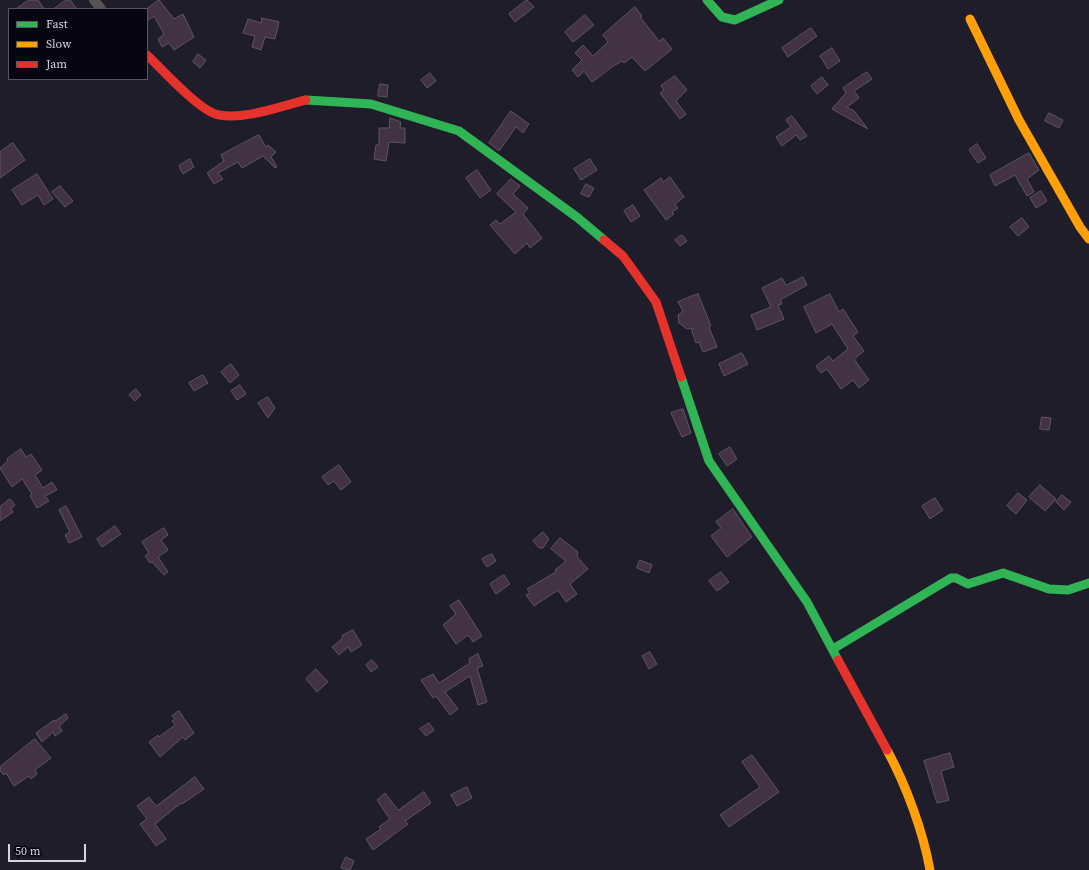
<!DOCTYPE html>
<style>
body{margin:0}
#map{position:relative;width:1089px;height:870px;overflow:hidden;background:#201d2b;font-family:"Source Serif 4",serif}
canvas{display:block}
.legend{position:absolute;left:8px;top:8px;width:140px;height:72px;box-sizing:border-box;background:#07050f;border:1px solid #595764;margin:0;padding:5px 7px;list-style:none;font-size:12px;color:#d4d3e4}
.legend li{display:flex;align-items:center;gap:8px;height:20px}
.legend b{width:20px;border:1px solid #595764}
.scale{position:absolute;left:8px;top:844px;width:78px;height:18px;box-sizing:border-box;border:2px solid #d4d3e4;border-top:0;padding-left:5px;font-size:12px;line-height:14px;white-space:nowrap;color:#d4d3e4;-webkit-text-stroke:3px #07050f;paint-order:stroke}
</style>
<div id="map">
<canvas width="1089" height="870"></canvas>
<ul class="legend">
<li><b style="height:5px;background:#30b455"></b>Fast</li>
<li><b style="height:5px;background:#ff9f0a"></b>Slow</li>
<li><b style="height:5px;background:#e5322d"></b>Jam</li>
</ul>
<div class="scale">50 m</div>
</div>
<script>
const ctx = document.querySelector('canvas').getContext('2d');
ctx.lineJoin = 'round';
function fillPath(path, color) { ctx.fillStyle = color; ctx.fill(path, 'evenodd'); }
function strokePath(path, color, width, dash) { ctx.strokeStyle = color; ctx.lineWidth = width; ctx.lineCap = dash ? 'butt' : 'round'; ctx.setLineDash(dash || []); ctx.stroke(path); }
const building = new Path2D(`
 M29 0H38L44 9H16Z
 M66 0H70L77 9H54Z
 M159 0 174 19 183 14 194 37 174 50 169 43 162 47 158 39 164 34 154 16 147 21V9Z
 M527 0 534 7 515 22 509 14Z
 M635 7 642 16 640 17 659 41 663 38 672 49 645 71 632 57 624 63 622 61 612 67 592 82 584 71 578 77 572 70 582 60 575 53 583 45 593 56 608 42 603 35Z
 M585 15 594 25 573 42 565 32Z
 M262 18 279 22 275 39 265 37 261 50 252 47 255 36 243 33 248 19 261 23Z
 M811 28 817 36 788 57 782 48Z
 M832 48 840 61 828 69 820 56Z
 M198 54 206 60 200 68 193 62Z
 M867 72 872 79 854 91 859 98 847 107 854 111 868 129 832 109 846 93 843 88Z
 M430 73 436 81 427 88 421 80Z
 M675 76 687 90 676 101 686 114 680 119 660 93 664 90 661 86Z
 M822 77 828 85 817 94 811 86Z
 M380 84 388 85 387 97 378 96Z
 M511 111 529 124 523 133 516 127 499 151 489 143Z
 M1049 113 1063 120 1059 128 1045 121Z
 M792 116 807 136 800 140 796 135 782 146 776 137 791 127 786 120Z
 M390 118 401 122 400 128H405V143L389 142 386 161 374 159 376 145H379V128H389Z
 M259 135 266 147 268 145 276 152 271 157 277 167 275 168 263 156 242 168 238 162 218 173 223 179 214 184 207 173 224 161 221 155Z
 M13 143 25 160 0 178V152Z
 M977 144 986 158 978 163 969 150Z
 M1029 153 1039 170 1027 179 1034 192 1027 196 1015 175 995 186 990 175Z
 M190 159 194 167 183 174 179 166Z
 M590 159 597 170 581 180 574 169Z
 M477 170 491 190 480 198 466 178Z
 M37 174 53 199 44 205 38 195 22 205 12 190Z
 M670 177 684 197 675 204 678 208 672 212 674 214 666 220 644 190 661 178 663 182Z
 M511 179 520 186 513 194 528 208 523 214 542 238 530 248 527 243 515 254 490 225 496 220 500 224 516 212 497 194Z
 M586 184 594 188 589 197 581 194Z
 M60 186 73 201 65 207 52 192Z
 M1041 191 1047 201 1036 208 1030 198Z
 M633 205 640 216 631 222 624 211Z
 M1022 218 1029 227 1018 236 1010 227Z
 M682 235 687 241 680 246 675 240Z
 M803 277 807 285 780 300 782 304 778 305 784 319 757 330 751 315 771 307 762 288 782 278 786 285Z
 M698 294 711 326 709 327 717 347 703 352 699 342 696 343 691 328 687 329 679 323 678 315 683 311 678 302Z
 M830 294 839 312 843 309 858 332 853 336 864 351 854 359 869 380 859 388 853 380 841 389 827 369 821 373 816 366 829 356 833 361 848 349 832 324 816 333 804 307Z
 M742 353 748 364 724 376 719 364Z
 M231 364 239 375 230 383 221 372Z
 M203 375 208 383 194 391 189 383Z
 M240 385 246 394 237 400 231 391Z
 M136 389 141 395 135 401 129 395Z
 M268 397 275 408 268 418 258 403Z
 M683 409 691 433 682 437 671 413Z
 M1042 417 1051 418 1049 430 1040 429Z
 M730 447 737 459 727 466 719 454Z
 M21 449 26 457 31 454 42 470 35 475 43 488 52 482 57 490 45 496 49 501 37 508 30 496 32 494 22 479 12 487 0 468 8 461 7 459Z
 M339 465 351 482 341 490 334 481 328 485 322 477Z
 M1040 485 1056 499 1045 511 1029 497Z
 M1018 493 1027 500 1016 514 1007 506Z
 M1062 495 1071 502 1064 510 1056 502Z
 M935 498 943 510 930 519 922 506Z
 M10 499 15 505 11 509 13 512 0 521V507Z
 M66 506 82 537 69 543 65 535 70 532 59 510Z
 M733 509 752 537 727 557 711 536 721 528 716 522Z
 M115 526 121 534 102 547 97 539Z
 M164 528 168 535 161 540 168 550 158 557 168 572 164 575 152 562 150 563 145 556 149 553 142 542Z
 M543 532 549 539 543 548H539L533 541Z
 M560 538 578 552 577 554 578 558 588 569 570 584 577 594 566 602 558 590 534 606 526 595 530 593 527 589 556 572 555 570 566 561 551 549Z
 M492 554 496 561 487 567 482 559Z
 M640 560 652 565 649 573 637 568Z
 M721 572 729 582 717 591 709 581Z
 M504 575 510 584 496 594 490 584Z
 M459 600 482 636 473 642 468 635 456 644 443 625 456 614 450 606Z
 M353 630 362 645 351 652 348 647 339 655 332 647 343 638 342 636Z
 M650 652 657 664 649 669 642 656Z
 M478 654 483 666 477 668 487 702 478 705 470 676 445 692 458 709 450 715 436 696 433 698 421 680 433 674 439 683 470 663 469 659Z
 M372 660 378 667 371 672 366 665Z
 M316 669 328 682 317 692 306 679Z
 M179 711 194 733 185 740 183 737 160 757 149 742 158 735 159 737 175 725 172 721 175 719 172 716Z
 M66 714 68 718 59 726 62 731 55 736 53 732 42 742 36 733 54 720 55 721Z
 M429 723 434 730 426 736 420 729Z
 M35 739 51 758 35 770 37 774 31 779 29 776 14 786 6 773 4 775 0 771V767Z
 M950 753 954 767 941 771 949 800 937 803 924 761Z
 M752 755 779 792 729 827 720 815 760 787 742 762Z
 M195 777 204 789 182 804 181 803 155 824 166 839 156 846 140 824 147 819 137 806 149 797 156 806Z
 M467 787 472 798 457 806 451 795Z
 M424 792 431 803 405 821 408 824 373 850 366 839 381 829 379 827 390 819 377 800 385 793 398 810Z
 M346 857 354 861 350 870 341 868Z`);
fillPath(building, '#423244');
strokePath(building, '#5c555f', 1);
strokePath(new Path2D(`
 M94 0 101 9`), '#595454', 10);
strokePath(new Path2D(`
 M707 0 722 17 735 20 779 0
 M306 100 371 104 459 131 578 218 604 240
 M681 377 709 461 807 602 838 660
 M833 649 951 578H956L968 584 1003 573 1049 589 1068 590 1089 583`), '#30b455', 9);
strokePath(new Path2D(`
 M970 19 1019 120 1080 227 1089 239
 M887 750C906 785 923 831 930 870`), '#ff9f0a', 9);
strokePath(new Path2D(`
 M147 55C162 69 200 112 219 115 245 120 281 106 306 100
 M604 240 623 256 656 302 681 377
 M838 660 887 750`), '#e5322d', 9);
</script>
